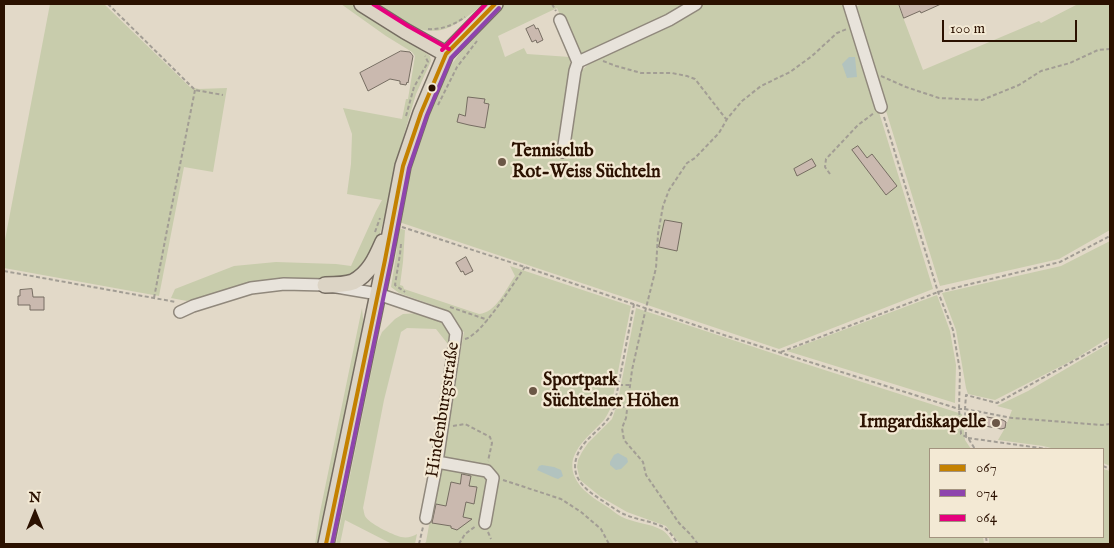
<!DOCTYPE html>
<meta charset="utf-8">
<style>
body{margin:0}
#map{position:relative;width:1114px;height:548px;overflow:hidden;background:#e2d9c8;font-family:"IM FELL English",serif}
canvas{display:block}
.frame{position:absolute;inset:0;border:5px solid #2b1100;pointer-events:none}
.legend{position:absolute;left:929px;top:448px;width:175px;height:90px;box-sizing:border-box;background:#f3e9d4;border:1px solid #a3937f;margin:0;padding:6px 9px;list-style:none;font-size:15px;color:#2b1100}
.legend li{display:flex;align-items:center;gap:10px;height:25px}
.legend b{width:25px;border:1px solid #a3937f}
.north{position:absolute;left:10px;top:488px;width:50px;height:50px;-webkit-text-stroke:4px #f3e9d4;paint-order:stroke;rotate:0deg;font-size:14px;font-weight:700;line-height:20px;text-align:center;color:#2b1100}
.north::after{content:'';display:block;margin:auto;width:18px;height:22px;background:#2b1100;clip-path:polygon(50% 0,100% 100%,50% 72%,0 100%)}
.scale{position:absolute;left:942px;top:20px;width:135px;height:22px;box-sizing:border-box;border:2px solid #2b1100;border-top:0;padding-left:6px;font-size:15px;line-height:18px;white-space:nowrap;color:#2b1100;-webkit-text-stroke:4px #f3e9d4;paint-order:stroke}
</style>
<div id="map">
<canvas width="1114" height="548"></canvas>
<div class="frame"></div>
<ul class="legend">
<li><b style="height:6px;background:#c48100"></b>067</li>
<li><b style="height:6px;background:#8e44ad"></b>074</li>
<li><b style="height:6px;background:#e5007d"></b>064</li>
</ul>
<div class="north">N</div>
<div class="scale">100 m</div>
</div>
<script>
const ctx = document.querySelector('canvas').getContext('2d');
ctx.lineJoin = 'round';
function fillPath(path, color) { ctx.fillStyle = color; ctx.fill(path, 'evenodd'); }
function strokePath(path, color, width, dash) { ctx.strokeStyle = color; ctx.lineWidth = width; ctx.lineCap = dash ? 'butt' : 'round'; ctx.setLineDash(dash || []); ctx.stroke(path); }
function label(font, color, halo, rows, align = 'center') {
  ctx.font = font + ' "IM FELL English",serif'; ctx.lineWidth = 4.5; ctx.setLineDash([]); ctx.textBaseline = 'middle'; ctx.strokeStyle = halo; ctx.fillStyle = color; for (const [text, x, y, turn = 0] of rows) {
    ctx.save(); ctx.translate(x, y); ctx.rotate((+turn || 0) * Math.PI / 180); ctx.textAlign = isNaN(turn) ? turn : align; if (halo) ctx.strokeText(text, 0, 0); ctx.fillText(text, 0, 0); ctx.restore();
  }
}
fillPath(new Path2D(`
 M50 4H104L190 87 199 89 227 88 213 172 184 167 159 296 4 268V245Z
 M341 4H355L421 50 430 56 431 61 416 94 401 145 388 204 375 252 366 267 337 282 273 280 247 283 187 301 171 298 175 289 234 266 276 262 336 264 351 266 376 211 382 200 347 194 351 164 352 134 343 108 402 119 406 99H408L415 56 412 52 386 36Z
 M370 4H483C473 12 463 21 450 27 422 40 393 17 370 4Z
 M502 4H691L582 55 576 52 557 8 498 36 505 57 524 48 527 54 570 57V74L581 71 591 62 664 25 702 4H846L933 289 779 349 399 222 411 166 419 137 441 84 452 64 472 36Z
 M864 4H898L923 70 1039 21 1041 23 1078 4H1110V230L1059 259 940 286 854 7Z
 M398 228 405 230 403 262 400 285 403 286 404 289 479 314C496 313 506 289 515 276L510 266 631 306 611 407C609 411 607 416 604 420 593 432 578 443 573 459 568 482 590 496 606 506 611 509 616 514 622 517 634 523 649 523 662 530 667 533 671 539 674 544H424L426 542 464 332 460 330 454 317 441 308 399 293 391 287 397 249V233Z
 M1110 241V337L1075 359 995 400 968 394 966 388 956 330 942 293 1061 266Z
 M937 295 950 331 956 365 955 403 787 351Z
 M362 308 364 329 321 544H315L320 512Z
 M636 308 784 357 962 414 965 440 971 449H930V537H983L984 544H680L666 526 627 512 601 497 580 480 577 467 578 460 582 452 588 443 612 419 617 405Z
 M419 313C434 319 452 322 451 342L447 343 436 329 407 328 401 332 384 400 363 508C364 511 364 514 365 516 368 523 393 535 401 537 407 538 412 537 417 534L415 544H392L345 520 340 544H336L377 344 382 332 395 319 403 314Z
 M1110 343V466L1103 463V449H1055L1043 446 998 440 1005 428 1012 410 997 406 1028 391Z
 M1103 469 1110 471V544H989V537H1103Z`), '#c8ccac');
fillPath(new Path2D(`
 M849 57H855L857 77 847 78 842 64Z
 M618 453 627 458 628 462 621 469 616 470 610 465V462L614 455Z
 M542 465 554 467 561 470 563 476 558 479 555 478 537 470 539 466Z`), '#b2c3bf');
const building = new Path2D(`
 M899 4H941L921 13 920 11 904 18Z
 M534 25 536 29 538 28 543 40 537 43 536 40 532 42 526 29Z
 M401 51 410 52 413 56 408 83 407 82 406 85 400 84V81L390 79 368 91 360 73Z
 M468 97 485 99 484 103 489 104 485 128 469 125 457 122 459 114 465 116Z
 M858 146 867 158 872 154 897 186 886 195 852 150Z
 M812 159 816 166 797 176 794 169Z
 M665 220 682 223 677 251 659 247Z
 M466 257 473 271 465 275 463 271 461 272 460 270 456 263Z
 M32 289 33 297H44V310H30V305H18V296H20V290Z
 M987 417 1003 420 1006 422 1005 428 1001 429 985 426Z
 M462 474 471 476 469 486 477 487 474 504 466 502 463 517 472 519 457 530 451 528V526L432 523 436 504 446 506 451 482 460 484Z`);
fillPath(building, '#cab9af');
strokePath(building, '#766d62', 1);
const minor = new Path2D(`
 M849 4 881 107
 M560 20 578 62
 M563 152 575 71 578 62 669 20 696 4
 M180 312 193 306 251 288 284 284 325 285 378 294 446 317 456 333 455 341 437 462 426 518
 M437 462 487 471 493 478 485 523`);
const major = new Path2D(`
 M362 4 405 31 446 54
 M325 285C333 285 345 285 353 282 369 274 376 258 383 242
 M326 544 385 260 403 166 421 113 446 54 495 4`);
strokePath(minor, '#90887c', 14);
strokePath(major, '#766d62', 18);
strokePath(new Path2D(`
 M108 4 195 90 223 95
 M552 4 556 11
 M428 29C441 30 454 25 465 17
 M603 61 616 66 641 73H672L687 76 695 79 726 119
 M881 76 906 87 939 98 982 100 1019 85 1041 71 1070 63 1098 50 1110 49
 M438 105 457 67 477 41
 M406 116 414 87 428 62 425 56
 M884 117 938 292 953 330 960 371 959 409 961 434 968 438 975 449
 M830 174 825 167 826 159 858 125 874 113
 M402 227 525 267 724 335 959 409H965L1012 418 1102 425 1110 424
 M375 232 380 218
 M401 244 400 254 395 285 405 292
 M4 271 176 302
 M154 298 168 225 195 90
 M634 304 614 408C607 428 584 436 577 456 569 478 587 491 603 501 611 506 618 512 626 515 638 520 651 521 663 527 669 530 674 538 678 544
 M450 307 488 320
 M465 339C482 335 514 282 525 267
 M781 352 938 292 1060 262 1110 236
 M619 385H629
 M614 408 627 406
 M453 426 465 424 490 437 492 443 488 461
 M966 436 965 409 966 395 997 403 1110 341
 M968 438 1047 449
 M1103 466 1110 469
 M503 480 561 499 581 512 601 529 609 544
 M488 532 491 539
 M986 537 987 544
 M419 544 423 527
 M459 544 465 534 476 526
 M698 544 690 534 679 523 646 475 643 462 624 440 622 428 626 418 632 370 646 308 656 268 658 234 663 206 669 190 687 163 695 158 719 133 727 119 742 101 761 86 790 72 812 56 837 33 847 29`), '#a29d94', 2, [4, 2.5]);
strokePath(minor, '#e8e3db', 11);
strokePath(major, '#dcd4c5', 15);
strokePath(new Path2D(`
 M326 544 385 260 403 166 421 113 446 54 495 4`), '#c48100', 4);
strokePath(new Path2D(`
 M332 544 391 261 409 168 427 115 451 58 499 8`), '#8e44ad', 4);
strokePath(new Path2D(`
 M373 4 408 26 449 49
 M442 50 486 4`), '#e5007d', 4);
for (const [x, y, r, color] of [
 [432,88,4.5,"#2b1100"],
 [502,162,5,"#6b5746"],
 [533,391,5,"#6b5746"],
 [996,423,5,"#6b5746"]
]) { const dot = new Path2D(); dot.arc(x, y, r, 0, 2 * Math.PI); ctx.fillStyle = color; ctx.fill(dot); strokePath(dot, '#f3e9d4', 2); }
label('bold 18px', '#2b1100', '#f3e9d4', [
 ["Tennisclub",512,152],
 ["Rot-Weiss Süchteln",512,173],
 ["Sportpark",543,381],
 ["Süchtelner Höhen",543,402],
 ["Irmgardiskapelle",986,423,"right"]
], 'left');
label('18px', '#2b1100', '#f3e9d4', [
 ["Hindenburgstraße",444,410,-81]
]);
</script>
